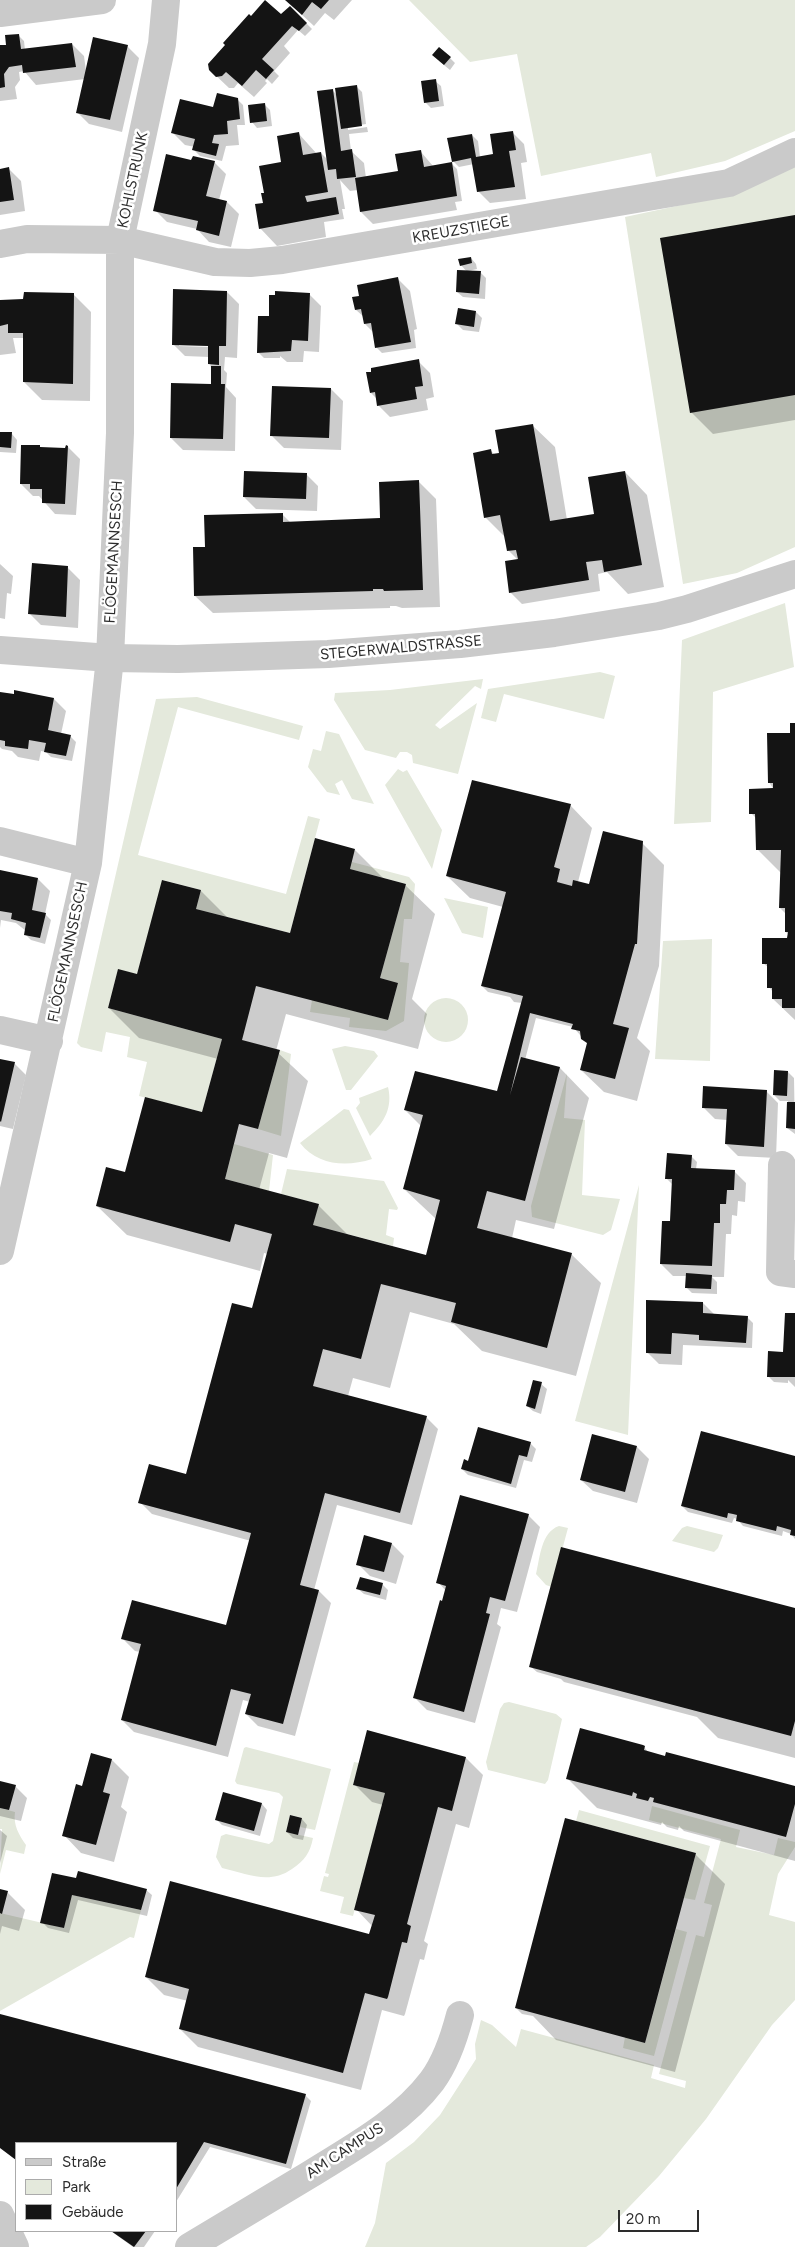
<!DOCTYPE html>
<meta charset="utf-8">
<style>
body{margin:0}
#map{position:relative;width:795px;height:2247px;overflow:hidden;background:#fff;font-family:Figtree,sans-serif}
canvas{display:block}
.legend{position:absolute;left:15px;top:2142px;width:162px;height:90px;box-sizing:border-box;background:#fff;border:1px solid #ababab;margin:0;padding:6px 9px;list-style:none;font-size:15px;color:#2d2d2d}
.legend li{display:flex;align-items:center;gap:10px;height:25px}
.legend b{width:25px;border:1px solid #ababab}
.scale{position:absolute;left:618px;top:2210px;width:81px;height:22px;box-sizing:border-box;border:2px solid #2d2d2d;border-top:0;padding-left:6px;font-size:15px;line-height:18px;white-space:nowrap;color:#2d2d2d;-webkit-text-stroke:4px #fff;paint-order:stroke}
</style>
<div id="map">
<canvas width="795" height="2247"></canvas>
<ul class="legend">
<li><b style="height:6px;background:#cacaca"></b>Straße</li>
<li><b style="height:14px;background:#e4e9dc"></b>Park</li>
<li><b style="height:14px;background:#141414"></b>Gebäude</li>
</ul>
<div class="scale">20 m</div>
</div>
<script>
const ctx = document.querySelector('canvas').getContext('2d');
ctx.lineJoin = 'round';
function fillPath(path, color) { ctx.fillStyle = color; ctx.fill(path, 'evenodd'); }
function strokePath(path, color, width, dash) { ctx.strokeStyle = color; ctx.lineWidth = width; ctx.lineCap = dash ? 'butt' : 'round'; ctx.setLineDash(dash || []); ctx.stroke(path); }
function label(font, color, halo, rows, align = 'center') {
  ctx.font = font + ' Figtree,sans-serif'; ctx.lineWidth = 5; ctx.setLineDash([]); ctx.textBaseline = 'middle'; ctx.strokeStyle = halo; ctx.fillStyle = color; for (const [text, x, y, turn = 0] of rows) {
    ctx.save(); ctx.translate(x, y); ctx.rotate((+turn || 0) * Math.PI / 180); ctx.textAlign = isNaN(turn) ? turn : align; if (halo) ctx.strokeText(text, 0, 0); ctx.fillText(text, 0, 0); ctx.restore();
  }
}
fillPath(new Path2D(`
 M409 0H795V131L725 161 656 177 651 153 541 176 517 54 470 62Z
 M795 163V547L737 573 683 584 625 217 733 194Z
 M785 603 794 667 713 692 711 822 674 824 682 640Z
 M600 672 615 676 604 719 504 694 496 722 481 718 488 689Z
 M483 679 481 689 475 686 435 725 440 729 477 703 458 774 413 763 412 755 407 752H400L396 758 365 750 334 700 335 693 390 690Z
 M197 697 303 726 299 740 178 707 138 855 286 894 308 816 320 819 290 933 196 909 201 890 163 880 137 974 118 970 108 1008 222 1039 202 1112 139 1096 147 1062 127 1057 130 1037 106 1032 102 1052 81 1047 77 1043 156 699Z
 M326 731 339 734 374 804 352 799 342 780 335 784 340 795 327 792 308 767 313 749 321 751Z
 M398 769 403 772 407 770 442 830 432 869 385 785Z
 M352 862 409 877 415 884 412 919H404L400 962 409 963 404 1021 386 1031 349 1027 350 1018 310 1012 312 1000 388 1020 398 983 380 978 406 884 350 869Z
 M444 898 488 907 483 938 462 933Z
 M712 939 710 1061 655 1059 663 941Z
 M424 1020a22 22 0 1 1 44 0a22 22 0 1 1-44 0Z
 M345 1046 374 1051 378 1056 351 1090H346L332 1049Z
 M280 1050 291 1054 281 1136 258 1129Z
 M567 1073 564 1118 585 1120 582 1195 620 1199 611 1230 603 1235 532 1217 531 1206Z
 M388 1087C393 1108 384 1122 370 1136L356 1108 360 1103 359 1098Z
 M344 1109 349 1110 372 1159C347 1167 318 1166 300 1143Z
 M234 1144 273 1155 269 1191 225 1179Z
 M287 1169 384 1181 398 1208 397 1210 389 1209 386 1235 394 1238 393 1246 313 1225 318 1204 281 1194Z
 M639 1185 628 1435 575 1421Z
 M559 1526 568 1528 552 1587 546 1585 536 1574C540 1558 541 1532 559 1526Z
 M687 1526 723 1535 718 1548 714 1552 672 1541 682 1528Z
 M509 1702 556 1714 562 1719 548 1780 545 1784 488 1770 486 1762 500 1709 504 1703Z
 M246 1747 331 1769 315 1830 300 1827 302 1818 290 1815 286 1832 313 1838C310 1853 305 1860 292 1869 269 1885 248 1874 222 1868L216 1857 221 1836 226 1834 269 1844 273 1841 283 1797 279 1793 237 1784 235 1781 244 1748Z
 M354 1762 359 1763 353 1785 385 1793 353 1916 340 1913 344 1897 320 1891 324 1876 328 1877 329 1874 325 1873Z
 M652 1806 740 1830 736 1847 774 1855 778 1838 795 1842V1847L778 1874 769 1915 795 1922V2000L772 2025 706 2119 659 2176 600 2237 586 2247H365L375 2223 386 2163 414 2142 440 2115 476 2059 475 2044 481 2020 492 2025 516 2047 521 2029 654 2065 651 2078 685 2088 686 2081 659 2074 696 1935 704 1937 712 1905 704 1903 721 1839 649 1820Z
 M0 1808 15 1812C13 1825 19 1835 26 1845L24 1854 6 1850 0 1874 2 1829H0Z
 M579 1810 710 1846 695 1900 684 1898 696 1853 576 1821Z
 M72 1895 141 1910 134 1938 130 1937 0 2011V1913L64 1928Z
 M676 1929 687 1932 654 2056 623 2048 625 2037 645 2043Z`), '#e4e9dc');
fillPath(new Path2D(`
 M286 0H352L334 20 325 13 314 26Z
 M290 7 312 29 305 36 298 30 284 46 290 53 274 71 279 76 272 84 267 79 265 81 267 83 254 97 238 83 234 88H229L210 70 256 21 281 16Z
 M18 35 24 41 25 50 72 44 84 56 86 71 127 46 139 58 122 132 89 124 77 112 85 79 36 85 24 71 19 72 20 80 15 87 17 99 0 101V47L5 46Z
 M450 58 455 63 450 70 439 61Z
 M435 81 441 86 444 106 431 108 425 102Z
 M356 86 362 92 366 124 348 127V130L367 127 368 132 349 134 351 151 364 163 366 178 400 172 421 152 433 166 451 163 457 169 462 201 455 202 457 210 373 224 361 212 358 190 350 191 340 180 345 209H342L344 219 324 222 326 237 277 246 260 228 265 194 299 134 317 154 321 153 328 160 332 90 338 96Z
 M237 99 243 105 245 125H237L239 145 226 146 222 161 200 156 194 150 195 147 185 145 173 133 214 108Z
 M264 104 270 110 272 126 257 128 252 122Z
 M512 132 524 144 527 162 521 163 526 199 490 203 478 191 474 164 459 167 453 161 472 135 478 141 480 157 494 155Z
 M192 162H214L226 174 219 200 227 202 239 214 231 247 209 242 197 229 167 222 155 210Z
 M9 169 21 181 25 211 0 215V170Z
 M795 217V420L713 434 691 412Z
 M471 258 476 264 477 269 468 271 480 272 486 278 485 299 463 297 457 292 467 272 461 265Z
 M398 279 410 291 417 329 414 330 416 348 382 353 377 348 374 333 365 324 364 317 356 310 360 297Z
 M227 292 239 304 237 358 225 357 224 370 227 373 226 387 236 398 235 451 183 450 171 438 214 385 209 357 185 356 173 344ZM179 344 210 345V347L179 346Z
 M309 294 321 306 319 352 304 351 303 362H287L280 356V358H264L258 352 270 318Z
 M74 295 91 312 90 401 42 400 24 382V338H13L16 353 0 355V302Z
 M476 312 482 318 479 332 463 330 457 324Z
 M418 361 430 373 434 397 426 399 428 410 390 417 378 405 377 399 371 393Z
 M331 389 343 401 341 450 284 448 272 436Z
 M532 425 555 447 567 520 595 515 625 472 647 495 664 587 628 594 607 572 598 574 600 591 522 604 510 592 518 560 509 551 506 538 485 517 491 451 495 455 500 454Z
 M0 433 12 434 17 440 16 453 0 452Z
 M68 447 80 459 76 515 55 514 39 496H33L21 484 41 448 67 449Z
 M306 474 318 486 317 511 256 509 244 497Z
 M419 482 436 499 440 607 402 608 396 606H390V608L213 613 195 596 206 548 282 514 291 523 381 519Z
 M0 564 13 576 11 594 7 593 5 619 0 618Z
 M68 568 80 580 78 628 41 625 29 613Z
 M0 693 54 699 66 711 61 734 70 736 76 742 72 761 51 757 46 752 41 751 39 761 18 757 12 751 2 749 0 747Z
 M795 724V1020L773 999V992L769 987V968L763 963 788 939 789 935 786 932V914L780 908 781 873 757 849V819L751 813 774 790 769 782Z
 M570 805 592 828 578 882 590 885 642 843 664 865 659 966 637 1038 650 1051 637 1101 604 1092 581 1070 588 1044 573 1027 536 1018 525 1060 560 1068 589 1098 554 1229 516 1220 512 1238 571 1254 601 1283 576 1376 482 1351 454 1324 410 1312 390 1388 353 1378 348 1396 426 1417 438 1429 412 1525 337 1505 314 1590 319 1591 331 1603 295 1736 258 1726 246 1714 250 1702 243 1700 228 1757 134 1732 122 1720 140 1652 135 1651 123 1639 227 1627 251 1541 152 1514 140 1502 187 1475 252 1310 268 1254 264 1253 260 1271 127 1235 97 1206 126 1174 203 1114 218 1059 139 1038 109 1008 138 976 163 881 201 891 229 919 291 935 355 850 384 879 405 885 435 914 412 999 427 1014 418 1049 286 1014 276 1051 308 1081 287 1158 269 1153 259 1190 318 1205 348 1235 427 1256 436 1219 404 1189 421 1126 405 1110 502 1094 522 1003 514 1002 510 997 488 992 482 986 503 907 470 898 447 876Z
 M0 871 38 879 50 891 45 914 51 920 45 944 31 940 25 934 26 931 16 923 1 920 0 928Z
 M0 1060 14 1063 26 1075 13 1129 0 1126Z
 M788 1072 794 1078 795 1134 787 1128 788 1101H780L774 1095Z
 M766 1091 778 1103 776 1158 738 1156 726 1144 727 1120 715 1119 703 1107Z
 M691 1156 697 1162 696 1169 734 1171 746 1183 745 1202 738 1201 737 1216 732 1215 731 1234H726L724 1277H712L717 1282V1294L692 1293 686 1287 687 1276H673L661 1264 671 1222 673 1185 666 1178Z
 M703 1303 715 1315 747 1317 753 1323 752 1348 683 1345 682 1365 659 1364 647 1352Z
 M795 1314V1387L788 1380V1383L774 1382 768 1376 783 1353Z
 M541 1384 547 1389 541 1414 533 1411 527 1406Z
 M530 1443 536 1449 532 1462 524 1460 516 1488 468 1475 462 1469 469 1462Z
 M637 1447 649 1459 637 1503 593 1491 581 1480Z
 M795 1457V1539L791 1534 783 1531 782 1536 743 1526 737 1519 734 1518 732 1523 688 1512 682 1506Z
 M528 1515 540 1527 517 1612 501 1608 497 1624 501 1627 475 1723 427 1710 415 1698 446 1591 438 1582Z
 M392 1544 404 1556 396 1584 370 1576 358 1564Z
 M382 1584 388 1590 386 1600 364 1594 358 1589Z
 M795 1610V1758L718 1738 697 1717 564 1682 561 1679 537 1672 531 1667Z
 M644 1747 649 1753 795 1787V1861L684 1831 679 1826 678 1830 667 1827 662 1822 661 1825 597 1808 567 1778Z
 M466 1758 483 1775 469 1828 456 1824 424 1941 428 1944 424 1960 420 1959 405 2014 404 2016 382 2010 361 2090 198 2047 180 2029 188 2001 164 1995 146 1977 370 1936 373 1927 356 1909 383 1805 372 1802 354 1784Z
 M112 1760 129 1777 121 1807 127 1812 114 1862 81 1853 64 1835 83 1788Z
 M0 1782 15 1786 27 1798 21 1821 0 1816Z
 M262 1804 267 1810 260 1836 222 1825 216 1819Z
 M302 1819 307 1825 303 1840 293 1838 287 1832Z
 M0 1830 7 1836 0 1863Z
 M695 1854 725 1884 675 2072 556 2040 533 2016 522 2014 516 2008Z
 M77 1880 146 1890 152 1895 147 1916 78 1900 69 1933 48 1928 42 1922Z
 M0 1890 7 1892 25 1910 19 1931 2 1926 0 1934Z
 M0 2016 305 2095 311 2101 291 2169 210 2147 176 2202V2143H16V2160L0 2147Z
 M111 2231H155L144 2247H133Z`), '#0003');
fillPath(new Path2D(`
 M265 0 281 14 290 6 307 23 299 31 292 26 262 59 274 70 266 79 256 70 242 86 226 72 222 76 216 77 209 70 208 64 225 45 223 43 249 14 251 16Z
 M285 0H329L321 9 312 2 302 15Z
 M19 34 21 49 72 43 76 67 23 73 22 65 9 67 4 74 5 87 0 88V45H6L5 35Z
 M93 37 128 45 110 120 76 113Z
 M439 47 451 57 444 65 432 55Z
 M436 79 439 101 424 103 421 81Z
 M357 85 362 126 341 129 335 88Z
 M333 89 341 151 352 149 356 177 337 179 336 169 328 170 317 91Z
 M217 93 238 98 240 119 227 121 228 134 214 135 212 143 219 144 216 156 192 150 195 139 171 133 180 99 213 107Z
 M265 103 267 121 250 123 248 105Z
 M513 131 516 150 509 151 515 187 477 192 471 158 452 162 447 138 472 134 476 157 493 154 490 134Z
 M299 132 303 155 321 152 328 192 305 196 307 202 336 197 339 214 259 229 255 204 263 203 261 193H264L259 166 281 162 277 136Z
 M421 150 424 167 452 162 457 196 360 212 355 178 398 171 395 154Z
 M166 154 191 160 193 156 215 161 206 196 227 201 219 236 196 230 198 221 153 211Z
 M9 167 14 200 0 202V169Z
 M795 215V395L690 413 660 238Z
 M471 257 472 263 460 266 458 259Z
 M457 270 481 271 479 294 456 292Z
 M398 277 411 342 375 348 371 323 364 324 361 309 355 310 352 297 359 296 357 285Z
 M173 289 227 291 226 346H219V365L208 364V346L172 345Z
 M275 291 310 293 308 341 292 340 291 351 257 353 258 316H269V295H275Z
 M24 292 74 293 73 384 23 382V333H8V324L0 326V300L23 299Z
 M458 308 476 311 474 327 455 324Z
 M419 359 423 386 415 387 417 399 377 406 375 392 370 393 366 372H371V368Z
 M211 366H221V384H225L223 439 170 438 171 383 211 384Z
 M272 386 331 388 329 438 270 436Z
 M533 424 550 521 594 514 588 477 625 471 642 565 604 572 602 560 586 562 589 580 509 593 505 561 518 559 516 550 507 551 500 515 484 518 473 453 491 449 492 454 499 453 495 430Z
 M0 432H12L11 448 0 447Z
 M21 445H40V447L65 448 66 445 68 446 65 504 42 503V489H30V484H20Z
 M244 471 307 473 306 499 243 497Z
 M419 480 423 590 384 591 383 589H373V591L194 596 193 547H205L204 515 283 513V522L380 518 379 482Z
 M32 563 68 566 66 617 28 614Z
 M14 690 54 698 48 730 71 735 66 756 44 752 46 743 29 740 28 749 5 746V741L0 740V692L14 694Z
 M790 723H795V1008H782V999H772V988H767V964H762V938H787L788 932H785V908H779L781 850H756L755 814H749V789L773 788V783H768L767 733H790Z
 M472 780 571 804 554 867 560 869 557 882 572 886 573 880 589 884 603 831 643 841 637 944H635L613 1024 629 1028 615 1079 580 1070 587 1043 581 1039 580 1031 571 1029 573 1024 530 1013 510 1095 521 1057 560 1067 525 1201 487 1191 477 1228 572 1253 547 1348 451 1322 456 1303 381 1284 361 1359 323 1349 313 1386 427 1416 400 1513 325 1493 300 1585 319 1590 283 1724 245 1714 251 1694 231 1689 216 1746 121 1720 141 1644 121 1639 132 1600 226 1625 251 1533 138 1503 149 1464 186 1474 232 1303 252 1308 272 1234 235 1224 230 1242 96 1206 106 1167 125 1172 145 1097 202 1112 222 1039 108 1008 118 969 137 974 162 880 201 890 196 909 290 933 315 838 355 849 350 869 406 884 380 978 398 983 388 1020 256 986 242 1040 280 1050 258 1129 239 1124 225 1179 319 1204 313 1225 426 1255 440 1200 403 1189 423 1115 404 1110 415 1071 497 1091 523 996 481 986 506 892 446 876Z
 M0 870 38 878 32 910 46 913 40 938 24 935 26 923 11 919 12 913 0 911Z
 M0 1059 15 1062 1 1122 0 1121Z
 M774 1070 788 1071 787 1096 773 1095Z
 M703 1086 767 1090 764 1147 725 1144 727 1109 702 1108Z
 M787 1102H795V1129L786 1128Z
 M667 1153 692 1155 691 1168 735 1170 734 1190H727L726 1204H720V1223H714L712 1266 660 1264 662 1221H670L672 1179H665Z
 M686 1273 712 1275 711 1289 685 1288Z
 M646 1300 703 1302V1313L748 1316 746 1343 699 1340V1335L672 1333 671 1354 646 1353Z
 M785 1313H795V1377H767L768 1351 783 1352Z
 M533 1380 542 1382 535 1409 526 1406Z
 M478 1427 531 1442 527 1457 519 1455 511 1484 461 1469 464 1459 468 1461Z
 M701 1431 795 1456V1536L790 1535 791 1530 777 1526 776 1531 736 1521 737 1515 733 1514 728 1513 727 1518 681 1506Z
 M592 1434 637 1446 625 1492 580 1480Z
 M460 1495 529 1514 505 1601 490 1597 486 1613 490 1614 464 1712 413 1698 440 1600 442 1601 446 1586 436 1583Z
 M364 1535 392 1543 384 1572 356 1565Z
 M561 1547 795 1608V1721L791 1736 529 1667Z
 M360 1577 383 1583 380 1595 356 1589Z
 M580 1728 643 1745 645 1746 644 1750 665 1756 666 1752 795 1786V1804L786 1837 653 1802 654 1798 650 1797 648 1801 636 1798 637 1794 633 1792 632 1796 566 1779Z
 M367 1730 466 1757 452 1811 438 1807 407 1924 411 1926 409 1934 407 1943 402 1942 388 1997 387 1999 365 1993 343 2073 179 2029 189 1989 145 1977 170 1881 369 1934 375 1915 354 1910 385 1793 353 1785Z
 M91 1753 112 1759 103 1792 110 1794 96 1845 62 1836 76 1784 82 1786Z
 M0 1781 16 1785 9 1810 0 1808Z
 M223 1792 262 1803 254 1831 215 1820Z
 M290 1815 302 1818 298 1835 286 1832Z
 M565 1818 696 1853 645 2043 515 2008Z
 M78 1871 147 1889 141 1910 72 1895 64 1928 40 1923 52 1873 76 1878Z
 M0 1889 8 1891 2 1914 0 1913Z
 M0 2014 306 2094 286 2164 204 2142 176 2189V2143H16V2160L0 2148Z
 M111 2231H146L134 2247Z`), '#141414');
strokePath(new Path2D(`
 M0 13 102 0
 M0 244 27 239 120 240 215 262 250 263 282 260 729 183 795 152
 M0 650 110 658 178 659 328 654 460 644 554 633 659 616 687 609 795 574
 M0 841 88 863
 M0 1030 49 1041
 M782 1165 780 1272 795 1274
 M0 1251 88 863 110 658 120 433V240L162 44 166 0
 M0 2215 15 2247
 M189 2247C229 2223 269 2199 309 2175 352 2148 401 2122 432 2081 446 2062 454 2038 460 2015`), '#cacaca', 28);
label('15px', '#2d2d2d', '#fff', [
 ["KOHLSTRUNK",133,180,-78],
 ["KREUZSTIEGE",461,230,-10],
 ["FLÖGEMANNSESCH",114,552,-87],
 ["STEGERWALDSTRASSE",401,648,-5],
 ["FLÖGEMANNSESCH",68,952,-78],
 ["AM CAMPUS",345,2151,-33]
]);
</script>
